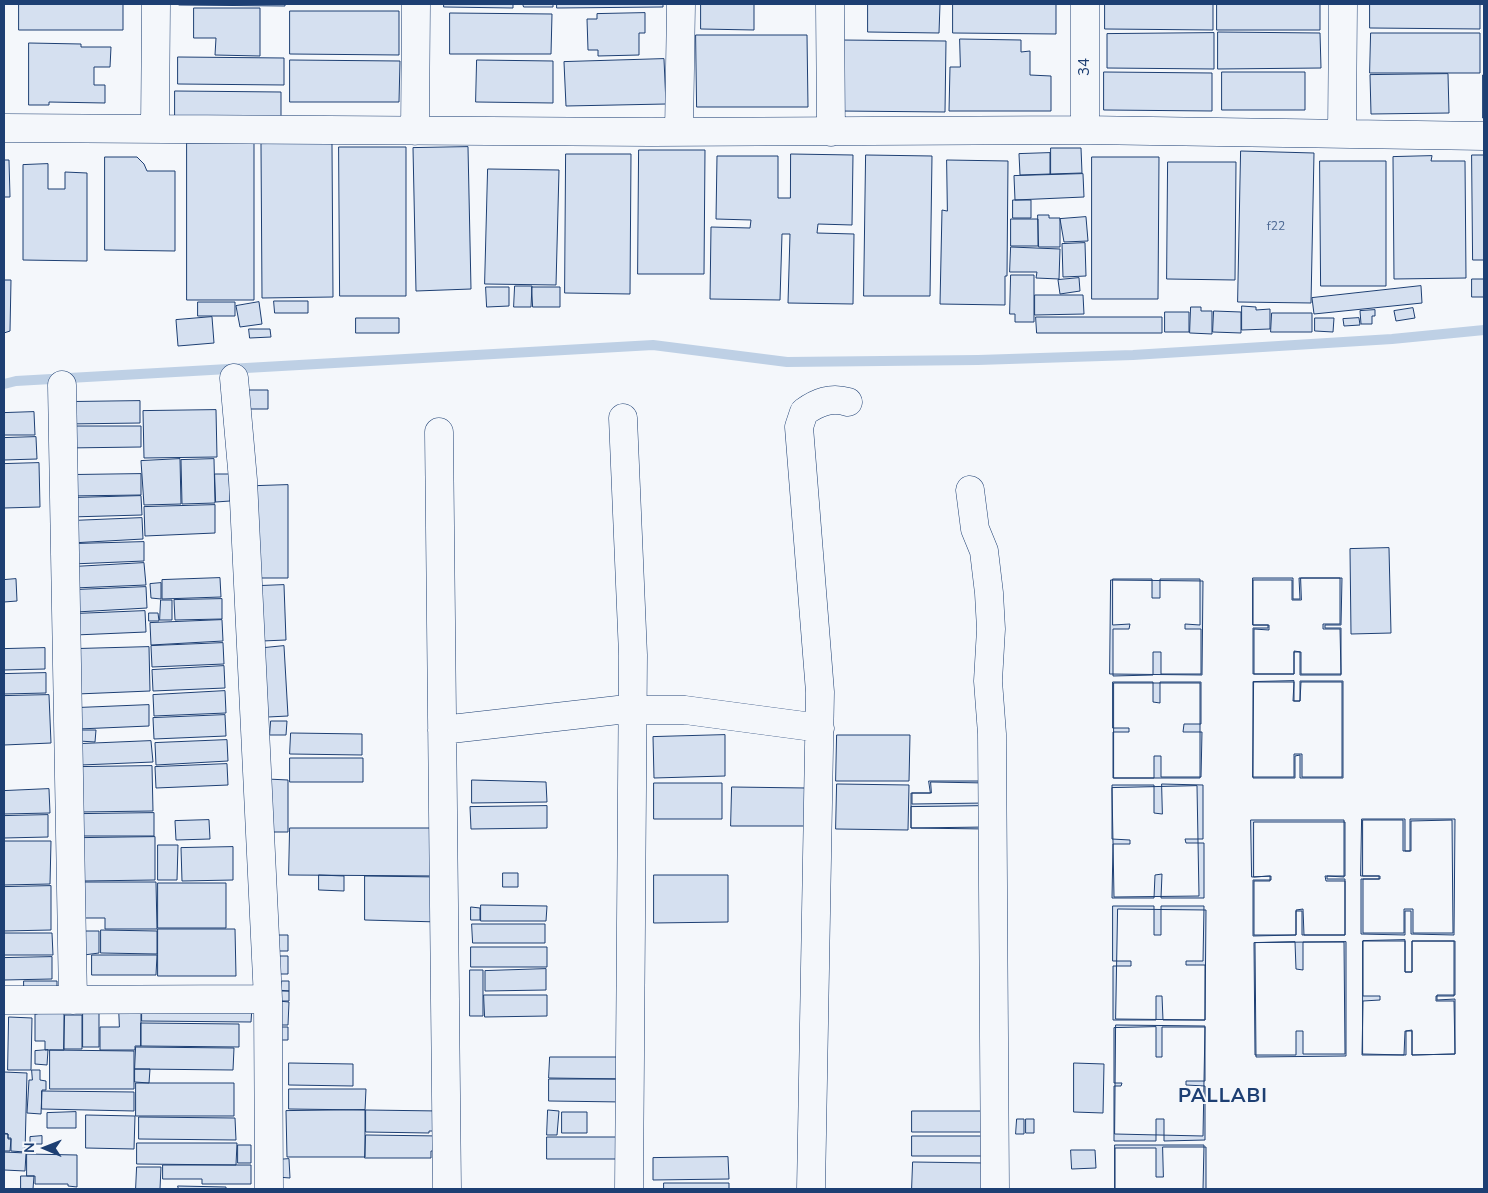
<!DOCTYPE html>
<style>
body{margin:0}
#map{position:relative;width:1488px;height:1193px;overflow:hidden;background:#f4f7fb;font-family:"Nunito Sans",sans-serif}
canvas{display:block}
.frame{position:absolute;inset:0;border:5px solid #1d3f73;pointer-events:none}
.north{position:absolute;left:20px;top:1123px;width:50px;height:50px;-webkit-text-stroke:4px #f4f7fb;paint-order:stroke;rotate:271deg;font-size:14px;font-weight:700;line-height:20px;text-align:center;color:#1d3f73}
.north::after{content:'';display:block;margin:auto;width:18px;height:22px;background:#1d3f73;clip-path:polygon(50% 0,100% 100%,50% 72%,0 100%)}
</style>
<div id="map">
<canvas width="1488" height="1193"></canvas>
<div class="frame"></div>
<div class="north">N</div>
</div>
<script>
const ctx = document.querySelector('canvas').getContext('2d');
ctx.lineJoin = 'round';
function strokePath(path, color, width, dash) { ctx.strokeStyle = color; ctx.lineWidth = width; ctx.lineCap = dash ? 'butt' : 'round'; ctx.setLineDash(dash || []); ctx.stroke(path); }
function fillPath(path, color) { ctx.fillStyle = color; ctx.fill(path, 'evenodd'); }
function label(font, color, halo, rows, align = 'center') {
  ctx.font = font + ' "Nunito Sans",sans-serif'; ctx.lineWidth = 4; ctx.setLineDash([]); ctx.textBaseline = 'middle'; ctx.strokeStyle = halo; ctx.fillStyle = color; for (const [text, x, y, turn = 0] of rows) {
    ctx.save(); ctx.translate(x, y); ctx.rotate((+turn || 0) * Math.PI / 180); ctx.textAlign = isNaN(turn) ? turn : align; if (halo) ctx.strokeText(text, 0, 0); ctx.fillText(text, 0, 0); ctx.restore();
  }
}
strokePath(new Path2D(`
 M4 384 16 381 653 345 787 362 978 360 1133 355 1392 339 1484 330`), '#bed0e5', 10);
const building = new Path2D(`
 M19 4H123V30H19Z
 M179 4H285V6L179 5Z
 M444 4H513V8L444 7Z
 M523 4H553V7H524Z
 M557 4H663V7L557 8Z
 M701 4H754V30L701 29Z
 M868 4H940L939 33 868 32Z
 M953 4H1056V34L953 33Z
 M1105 4H1213V30L1105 29Z
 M1217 4H1320V30H1217Z
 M1370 4H1480V29L1370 28Z
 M194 8H260V56L215 55 216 38H194Z
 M290 11H399V55L290 54Z
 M450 13 552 14 551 54H450Z
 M645 13V33H639V55L598 56V50H588L587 19H597V14Z
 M1218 32 1320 33 1321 68 1218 69Z
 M1214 33V69L1107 68V34Z
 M1371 33H1480V73H1370Z
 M696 35H807L808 107H697Z
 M960 39 1021 40V52L1030 51V75L1051 76V111H949L950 67H960Z
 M840 40 946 41 945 112 839 111Z
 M29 43 81 44V47H111L110 67H94V85H105V103L49 102V105H29Z
 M178 57 284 58V85L178 84Z
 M664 59 666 104 566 106 564 62Z
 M290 60 400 61 399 102H290Z
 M477 60 553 61V103L476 102Z
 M1104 72 1212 73V111L1104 110Z
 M1222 72H1305V110H1222Z
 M1448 74 1449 113 1371 114 1370 75Z
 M1483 75H1484V118H1483Z
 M175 91 281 92V119L175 117Z
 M187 143H254V300H187Z
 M332 143 333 297 262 298 261 144Z
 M339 147H406V296H340Z
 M468 147 471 289 416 291 413 148Z
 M1051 148H1081L1082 173 1051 174Z
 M639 150H705L704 274H638Z
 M1241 151 1314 153 1311 303 1238 302Z
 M1050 153V174L1020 175 1019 154Z
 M566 154H631L630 294 565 293Z
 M791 154 853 155 852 225 818 224 817 233 854 234 853 304 788 303 790 234H782L780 300 710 299 711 227 750 228 751 220 716 219 717 156H778V198H790Z
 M866 155 932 156 930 296H864Z
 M1472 155H1484V260H1473Z
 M1432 156 1431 161H1465L1466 278 1394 279 1393 157Z
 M105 157H137L144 164 147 171H175V251L105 250Z
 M1092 157H1159L1158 299H1092Z
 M4 160H9L10 197H4Z
 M947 160 1008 161 1007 276H1005V305L940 304 942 210 947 211Z
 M1320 161H1386V286H1321Z
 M1168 162H1236L1235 280 1167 279Z
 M48 164V189H65V172L87 173V261L23 260V165Z
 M488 169 559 170 556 285 485 284Z
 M1083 174 1084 197 1015 200 1014 176Z
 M1013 200H1031V218H1013Z
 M1038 215H1049V218H1060V247H1039Z
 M1086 217 1088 241 1064 242 1060 219Z
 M1011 219H1038V246H1011Z
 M1085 243 1086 276 1063 277 1062 244Z
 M1011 247 1060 249 1059 279 1036 278 1037 272H1010Z
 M1011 275H1034V322H1015V314H1010Z
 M1079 278 1080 291 1060 294 1058 280Z
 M1472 279H1484V307V297H1472Z
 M4 280H11L10 331 4 333Z
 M515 286H532L531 307H514Z
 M1421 286 1422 303 1314 314 1312 298Z
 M486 287H509V306L487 307Z
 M532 287H560V307H533Z
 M1035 295H1083L1084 314 1035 315Z
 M274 301H308V313H275Z
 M198 302H235V316H198Z
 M259 302 262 324 240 327 236 306Z
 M1242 306 1256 307V310L1270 309V329L1242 330Z
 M1191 307H1201V311H1212V334L1190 333Z
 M1413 308 1415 318 1396 321 1394 311Z
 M1375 310V316H1372V324H1361L1360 311Z
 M1214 311 1241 312V333L1213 332Z
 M1165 312H1189V332H1165Z
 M1272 313H1312V332H1271Z
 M212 317 214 343 178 346 176 320Z
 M1036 317H1162V333H1037Z
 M356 318H399V333H356Z
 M1315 318H1334L1333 332 1315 331Z
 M1359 318 1360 325 1344 326 1343 319Z
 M249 329H270L271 337 250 338Z
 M242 390H268V409H242Z
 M140 401V423L67 424V402Z
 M216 410 217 457 144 458 143 411Z
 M34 412 35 435H4V413Z
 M66 426H141V447L66 448Z
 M36 437 37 459 4 460V438Z
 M180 459 181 504 144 505 141 461Z
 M214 459 215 503 182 504 181 460Z
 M39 463 40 507 4 508V464Z
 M141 474V495L69 496 68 475Z
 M215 474H229L230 501 216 502Z
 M288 485V578H257V486Z
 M141 496 142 515 70 517V498Z
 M215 505V533L145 536 144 507Z
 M142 518 143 539 71 543 70 521Z
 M144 542V561L72 564V544Z
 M1389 548 1391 633 1351 634 1350 549Z
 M144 563 146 585 74 588 72 567Z
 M220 578 221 597 162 599V580Z
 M1253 578H1293V599H1300L1299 578H1342L1341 625H1325V628H1341V675H1300V652H1294V674H1253V628H1268V625H1253Z
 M1301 578H1340V624H1323V629H1340L1341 674H1301V652L1294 651V674H1254V629L1269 630V625H1253V580H1292V600H1301Z
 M16 579 17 601 4 602V580Z
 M1113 579H1152V598H1160V579H1200V625L1185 624V629H1201V674H1161V652H1153V675L1113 676V629H1129L1130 624 1113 625Z
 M1111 580 1203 581 1202 675 1110 674Z
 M161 583V599L151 598 150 584Z
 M284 585 286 640 262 641 259 586Z
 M146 587 147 608 76 612 74 590Z
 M222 599V619L175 620 174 600Z
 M161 600H172V620H160Z
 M145 611 146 632 75 635 73 614Z
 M149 613H158L159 621H149Z
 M222 620 223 641 151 645 150 623Z
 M223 643 224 664 152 667 151 646Z
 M284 646 288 716 268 717 264 648Z
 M149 647 150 691 77 694 75 649Z
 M45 648V669L4 670V649Z
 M224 666 225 688 153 691 152 670Z
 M46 673V693L4 694V674Z
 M1294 681V701H1300V681H1343V778H1300V755L1295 756V778H1253V682Z
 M1113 682H1153V702L1160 703V682H1201V724H1184L1183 732H1202L1201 777H1161V756H1154V778H1113V732H1129V728H1113Z
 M1254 682H1294L1293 701H1300L1301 682H1342V777H1302V754H1294V777H1253Z
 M1114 683H1200V778H1114Z
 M225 691 226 713 154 716 153 695Z
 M49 695 51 743 4 745V696Z
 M149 705V726L78 729 76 708Z
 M225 715 226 736 154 739 153 718Z
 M271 721H287L286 735H270Z
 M79 730H96L95 742 79 741Z
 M291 733 362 734V755L290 754Z
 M725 735V776L654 778 653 737Z
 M837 735H910L909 781H836Z
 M227 740 228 761 156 765 155 743Z
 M151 741 153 762 81 765 80 744Z
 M290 758H363V782H290Z
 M227 764 228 785 156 788 155 767Z
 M152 766 153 811 81 812 80 767Z
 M267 779 288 780V832H267Z
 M472 780 546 782 547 802 472 803Z
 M929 781H985V803L912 804V793H930Z
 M931 782 986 783V829L911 828V793H931Z
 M654 783H722V819H654Z
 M837 784 909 785 908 830 836 829Z
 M1162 784 1203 785V839H1185L1186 843H1204V898H1161L1162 874 1155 875 1154 898H1112L1113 844H1130V840L1112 839V785H1154V813L1162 814Z
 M1197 786 1199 896 1114 897 1112 788Z
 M732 787 806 788 805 826H731Z
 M49 789 50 813 4 814V791Z
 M547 806V828L471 829 470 807Z
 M986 806V827L911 828V807Z
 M154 813V836H82V814Z
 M48 815V837L4 838V816Z
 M1362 819H1405V851H1410V819H1455L1454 935 1411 934V911H1405V935L1361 934V879H1379V876H1361Z
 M209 820 210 839 176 840 175 821Z
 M1251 820H1344V877L1327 876V879H1345V935H1302V911H1296V935L1253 936V880H1271V876L1252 877Z
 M1363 820H1403V851H1411V821L1452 820 1453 933H1413V909H1404V933H1363V879H1380V876H1363Z
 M1254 822H1345V876H1325L1326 881H1345V935H1304L1303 909 1296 910V935H1254V881H1270V876L1254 877Z
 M290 828H441L440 876 289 875Z
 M155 837V880L83 881V838Z
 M4 841H51L50 884 4 885Z
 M158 845H178L177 880H158Z
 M233 847V880L182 881 181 848Z
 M503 873H518V887H503Z
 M319 875 344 876V891L319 890Z
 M654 875H728V922L654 923Z
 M365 876 440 877 439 922 365 920Z
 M82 882H156L157 929H105V918H83Z
 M158 883H226V928H158Z
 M51 886V930L4 931V887Z
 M481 905 547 906 546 921H481Z
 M1113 906H1154V935H1161V906H1204L1203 961H1186V965H1205V1020H1163L1162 996H1156V1020H1113V966H1131V961H1113Z
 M471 907 480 908V920H471Z
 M1118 909 1206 910 1205 1020 1116 1019Z
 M472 924H545V943H473Z
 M158 929H235L236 976H158Z
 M101 930 157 931V954L101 953Z
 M84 931H99V953L84 955Z
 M4 933H52L53 955H4Z
 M277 935H288V951H277Z
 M1405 940V972H1412V941H1455V995H1437V1000L1455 999V1054L1412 1055V1031H1405L1404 1055H1362L1363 1001 1380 1000V996H1363V941Z
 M1363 941H1405V972H1412V941H1454V996H1436V1001H1454L1455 1054 1412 1055V1030L1406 1031V1055L1363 1054Z
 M1295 942 1296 969 1303 970V942H1344L1345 1054H1303V1031H1296V1055H1255L1254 943Z
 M1346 942V1056L1256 1057 1255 943Z
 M471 947H547V967H471Z
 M92 955H157L156 975H92Z
 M277 956H288V974H277Z
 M52 957V979L4 980V958Z
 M546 969V990L485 991V971Z
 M470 970H483V1016H470Z
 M24 981H57V990L24 991Z
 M282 981H289V991H281Z
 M277 990 289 991V1001H277Z
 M484 995H547V1016L485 1017Z
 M278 1001 289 1002 288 1025H278Z
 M142 1006 252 1007 251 1022 142 1021Z
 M119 1008H141V1046H135V1050H100V1027H119Z
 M37 1010H64V1050H45V1041H35V1014H37Z
 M83 1012H99V1047H83Z
 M65 1015H82V1049H64Z
 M9 1017 32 1018 31 1070H8Z
 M141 1023 239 1024V1047L141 1046Z
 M1116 1025 1205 1026 1203 1136 1115 1134Z
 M278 1027H288V1040H278Z
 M1156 1027V1057H1162V1027H1205V1081H1186V1085L1205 1086V1140L1164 1141V1119H1156V1141H1114V1086H1121L1122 1083H1114V1028Z
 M136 1047 234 1048 233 1070 135 1069Z
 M48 1050 47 1065 35 1064V1051Z
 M50 1050 134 1051V1089H50Z
 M550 1057H623V1079L549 1078Z
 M289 1063 353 1064V1086L289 1085Z
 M1074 1063 1104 1064 1103 1113 1074 1112Z
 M135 1069H150L149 1083 135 1082Z
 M32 1070H40V1080L46 1081V1090H42L41 1114 27 1113 29 1080H32Z
 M4 1072 27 1073 25 1152 11 1151V1138H8V1134L4 1133Z
 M549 1079H623V1102L549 1101Z
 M136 1083H234V1116H136Z
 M289 1089H366L365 1110 289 1109Z
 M42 1091 134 1092V1111L42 1109Z
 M365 1110V1157H287L286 1111Z
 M366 1110 440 1111V1131H429V1133L366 1132Z
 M548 1110 559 1111 557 1135H547Z
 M912 1111H987L986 1132H912Z
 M76 1112V1128H47V1113Z
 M562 1112H587V1133H562Z
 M86 1115 135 1116 134 1149 86 1148Z
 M139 1117 235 1118 236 1140 139 1139Z
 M1017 1119H1024V1134H1016Z
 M1026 1119H1034V1133H1026Z
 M4 1134H8V1139H11L10 1151H4Z
 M366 1135 440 1136V1151H431V1158H365Z
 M42 1136V1144H30V1137Z
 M912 1136H985V1156H912Z
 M547 1137H616V1159H547Z
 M137 1143H237L236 1165 137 1164Z
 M238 1145H251V1163H238Z
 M1115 1145H1204L1203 1189H1115Z
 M1163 1147H1206V1189H1115V1148H1156V1177H1163Z
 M1071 1150H1095L1096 1168 1072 1169Z
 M4 1152 26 1153 25 1171 4 1170Z
 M27 1154 77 1155V1187L68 1186V1184H35V1176H27Z
 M728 1157 729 1179 653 1180V1158Z
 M289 1159 290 1178 277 1177 276 1160Z
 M913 1162 985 1163 984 1189H912Z
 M163 1165H251V1184H202V1179H163Z
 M137 1167H161L160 1189H136Z
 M21 1176H34L33 1189H21Z
 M664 1183H729V1189H664Z
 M178 1186 226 1187V1189H165H178Z`);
fillPath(building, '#d5e0f0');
strokePath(building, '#1d3f73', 1);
const minor = new Path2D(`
 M830 4 831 132
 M4 128 651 132 1085 130 1484 136
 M155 129 156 4
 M1085 130V4
 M415 131 416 4
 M679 132 681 4
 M1342 134 1343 4
 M234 378 243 480 268 999 269 1189
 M62 385 73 1000
 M623 418 633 655 629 1189
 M439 432 447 1189
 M970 490 975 529 984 551 989 593 991 629 988 681 992 734 995 1189
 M442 730 618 710H685L820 728
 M4 1000 268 999
 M811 1189 820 692 799 427 804 412C818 402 831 397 848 402`);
strokePath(minor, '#1d3f73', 29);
strokePath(minor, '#f4f7fb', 28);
label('12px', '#4b6792', null, [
 ["f22",1276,227]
]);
label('15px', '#1d3f73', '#f4f7fb', [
 ["34",1085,67,-90]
]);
ctx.letterSpacing = '1px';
label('bold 20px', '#1d3f73', '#f4f7fb', [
 ["PALLABI",1223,1097]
]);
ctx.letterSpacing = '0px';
</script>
